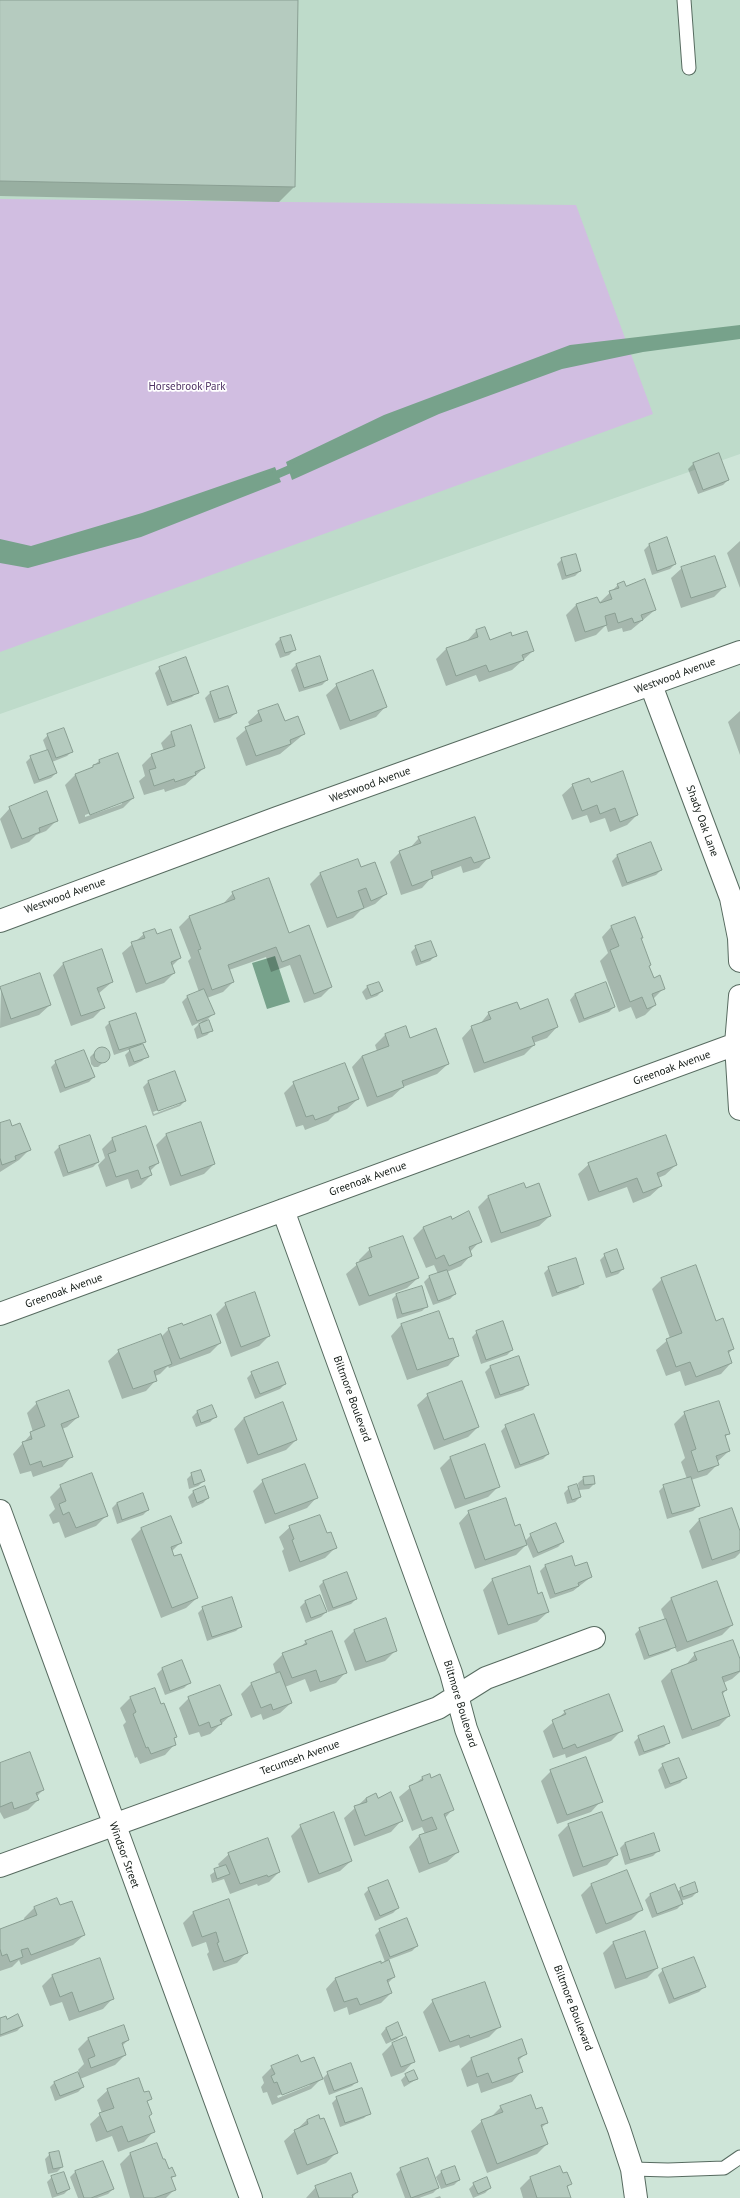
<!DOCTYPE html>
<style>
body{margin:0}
canvas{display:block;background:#cee5d8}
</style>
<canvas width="740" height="2198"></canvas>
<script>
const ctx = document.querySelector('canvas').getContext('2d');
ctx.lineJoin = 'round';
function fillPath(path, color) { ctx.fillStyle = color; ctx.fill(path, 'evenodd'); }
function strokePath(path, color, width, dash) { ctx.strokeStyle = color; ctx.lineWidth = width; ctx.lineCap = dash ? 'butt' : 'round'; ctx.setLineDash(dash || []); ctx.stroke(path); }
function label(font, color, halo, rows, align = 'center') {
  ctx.font = font + ' "PT Sans",sans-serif'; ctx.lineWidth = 3.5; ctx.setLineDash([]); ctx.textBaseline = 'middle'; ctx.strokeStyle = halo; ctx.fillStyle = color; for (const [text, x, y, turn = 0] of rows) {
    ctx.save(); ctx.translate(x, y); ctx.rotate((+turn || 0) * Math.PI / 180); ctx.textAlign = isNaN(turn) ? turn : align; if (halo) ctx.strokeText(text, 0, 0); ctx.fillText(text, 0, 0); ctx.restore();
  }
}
fillPath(new Path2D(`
 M0 0H740V454L0 714Z`), '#bedbca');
fillPath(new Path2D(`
 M0 199 576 205 653 414 0 652Z`), '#d1bee1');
fillPath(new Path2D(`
 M740 325V339L643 352 562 369 439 414 292 480 286 462 384 415 570 345Z
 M275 467 281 482 141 537 28 568 0 563V539L31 546 142 513Z
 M275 956 290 1002 267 1009 252 963Z`), '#77a28b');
fillPath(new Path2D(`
 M0 0H297L294 187 279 202 0 196Z
 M693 464 728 480 723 485 698 494 688 469Z
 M666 539 675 564 670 569 652 575 644 550 649 545Z
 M740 541V588L727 553Z
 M562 559 580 571 575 576 562 580 557 564Z
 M682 568 724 587 714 597 681 608 671 578Z
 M618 585 625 587 655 610 631 630 623 632 622 628 608 632 606 625 596 635 575 642 566 615 576 605 597 598 599 603Z
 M485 628 490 641 512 637 533 651 512 670 479 682 476 675 446 686 436 659 446 649 466 642 476 631Z
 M290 636 294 650 289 655 280 658 275 644 280 639Z
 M296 665 327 680 322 685 299 692 291 670Z
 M160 668 197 692 192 697 167 706 155 673Z
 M337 685 386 706 376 717 340 730 326 695Z
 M210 693 236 713 230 718 214 723 205 698Z
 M740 711V755L728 722Z
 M259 712 284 722 304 734 280 754 246 766 236 738 250 726 248 722Z
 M171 733 204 768 185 785 165 792 164 789 144 795 139 781 145 776 142 765 152 755 164 751 161 743Z
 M48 735 72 751 67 756 52 762 56 773 51 778 34 784 26 762 31 757 47 751 43 740Z
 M117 754 133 798 123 808 79 824 65 785 75 775 90 769 99 761ZM122 802V804L85 817V815Z
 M590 784 637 815 627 825 610 832 605 818 590 823 587 815 572 820 562 795 573 785Z
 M10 808 56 821 46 831 36 835 29 842 11 849 0 819Z
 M419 838 489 857 479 868 463 873 461 866 432 877 422 888 401 895 390 862 400 852 409 849Z
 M651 843 661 870 656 875 622 887 612 861 617 856Z
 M357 860 361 868 386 894 375 904 361 910 353 918 327 928 310 884 320 874Z
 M233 893 288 934 331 987 321 997 304 1003 290 965 271 972 266 957 229 970 233 982 223 992 207 998 213 1014 205 1022 212 1030 207 1035 197 1039 194 1029 202 1021 192 1026 182 1002 187 997 199 992 188 961 191 958 179 927 189 917 223 904Z
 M612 926 642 937 641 939 653 979 663 989 653 999 655 1005 645 1015 636 1019 631 1007 619 1012 600 961 608 953 602 937Z
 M144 934 157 935 180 958 172 966 174 973 164 983 136 993 122 953Z
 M416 947 435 956 430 961 416 966 411 952Z
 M102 951 112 982 98 994 103 1008 93 1018 71 1026 53 975 63 964Z
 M378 983 382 991 377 996 366 1000 362 992 367 987Z
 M1 988 50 1005 39 1015 0 1028Z
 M575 994 614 1007 609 1012 579 1023 570 1000Z
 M519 1011 557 1027 547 1038 533 1043 534 1045 524 1055 474 1073 462 1038 472 1027 479 1025 489 1013Z
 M110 1022 144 1041 139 1047 147 1056 142 1061 129 1067 125 1055 131 1049 114 1055 105 1027Z
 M406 1028 410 1039 448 1064 437 1074 403 1087 392 1097 367 1107 352 1067 362 1056 377 1051 375 1045 385 1035Z
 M99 1048H104L107 1050 109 1057 98 1067H94L91 1064 90 1057Z
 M56 1062 94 1077 89 1082 60 1093 51 1067Z
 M174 1072 185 1101 180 1106 153 1116 143 1087 148 1082ZM180 1102V1104L154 1114 153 1112Z
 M294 1083 358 1099 347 1109 335 1114 328 1121 305 1130 303 1125 296 1127 284 1093Z
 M0 1124 11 1127 29 1150 19 1160 0 1172Z
 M146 1128 158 1163 150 1171 151 1175 141 1185 131 1189 128 1179 106 1187 98 1165 105 1158 102 1149 112 1139Z
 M166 1135 214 1164 204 1174 170 1186 156 1145Z
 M59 1147 98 1162 93 1167 63 1177 54 1152Z
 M589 1164 676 1165 665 1175 658 1178 661 1186 650 1196 633 1203 627 1187 588 1201 578 1174Z
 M524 1184 526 1189 550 1216 539 1226 491 1243 478 1207 488 1197Z
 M450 1217 451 1220 480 1241 470 1252 471 1255 461 1266 447 1272 455 1294 450 1299 433 1305 424 1282 429 1277 438 1274 434 1265 426 1268 413 1238 423 1228Z
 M370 1249 418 1278 407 1288 359 1306 346 1274 360 1262 359 1260Z
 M605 1255 623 1269 618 1274 606 1278 600 1260Z
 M549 1268 583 1283 578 1288 552 1297 544 1273Z
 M662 1279 715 1322 733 1349 728 1354 731 1363 721 1374 685 1386 680 1371 666 1376 656 1350 670 1338 652 1289Z
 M397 1294 427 1306 422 1311 397 1319 392 1299Z
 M226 1304 269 1336 259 1346 231 1357 216 1314Z
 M438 1312 449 1341 458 1355 448 1366 407 1380 391 1336 401 1325Z
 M169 1329 220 1343 210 1353 169 1368 168 1366 160 1374 155 1376 156 1380 146 1391 122 1399 108 1361 119 1351 161 1337Z
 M477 1332 512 1350 507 1355 481 1364 472 1337Z
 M519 1357 528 1384 523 1390 495 1399 485 1372 490 1367Z
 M252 1373 285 1384 280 1389 255 1399 247 1378Z
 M428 1395 478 1427 468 1437 434 1450 417 1405Z
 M37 1403 78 1417 67 1427 62 1429 72 1456 62 1467 33 1477 31 1471 20 1474 13 1454 33 1432 27 1413Z
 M283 1404 296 1440 286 1450 247 1464 234 1429 244 1418Z
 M211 1407 215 1417 210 1422 196 1427 192 1417 197 1412Z
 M685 1413 729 1433 725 1437 729 1451 717 1462V1465L707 1475 691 1480 698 1506 693 1511 667 1519 659 1491 664 1486 687 1479 681 1462 685 1458 674 1424Z
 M506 1426 548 1454 543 1459 515 1469 501 1431Z
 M450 1458 498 1487 488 1497 455 1509 440 1468Z
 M192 1474 204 1481 198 1486 189 1489 187 1479Z
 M584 1478 594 1484 589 1489 579 1490 578 1483Z
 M263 1481 317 1497 307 1508 265 1524 253 1491Z
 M61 1486 107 1515 96 1526 65 1538 59 1522 53 1524 49 1515 55 1509 50 1497Z
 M569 1488 580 1497 575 1502 567 1504 564 1493Z
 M193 1492 208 1498 203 1503 192 1508 188 1497Z
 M143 1494 148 1510 143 1515 117 1524 112 1508 117 1503Z
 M732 1509 740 1534V1553L735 1558 702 1569 689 1531 699 1520Z
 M469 1512 515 1527 525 1541 531 1535 563 1542 558 1547 533 1558 527 1544 516 1555 475 1569 459 1523Z
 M290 1527 326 1534 335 1548 325 1558 289 1572 282 1551 284 1549 279 1537Z
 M142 1528 180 1543 171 1552 197 1598 186 1608 161 1618 131 1539Z
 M545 1566 575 1568 591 1577 573 1591 550 1599 540 1571Z
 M493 1579 538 1595 548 1612 537 1622 498 1635 483 1590Z
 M324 1581 356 1599 351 1604 328 1612 319 1586Z
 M717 1582 732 1625 722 1635 677 1652 674 1646 669 1651 644 1660 635 1634 640 1629 665 1620 661 1609 671 1599Z
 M320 1597 326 1612 321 1617 306 1623 300 1607 305 1602Z
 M203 1608 241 1626 236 1631 207 1641 198 1613Z
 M354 1631 396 1650 385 1661 355 1671 344 1641Z
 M306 1642 346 1672 336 1683 310 1692 305 1679 285 1687 291 1703 280 1713 263 1720 261 1714 251 1718 241 1694 252 1683 276 1674 273 1664 283 1654 299 1648Z
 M695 1654 740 1662V1672L732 1679 723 1683 726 1690 722 1695 729 1716 719 1726 682 1739 661 1681 671 1671 685 1666Z
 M162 1669 189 1683 184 1688 165 1695 157 1674Z
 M130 1698 175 1737 173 1739 175 1744 165 1755 140 1764 137 1757 135 1758 123 1725 126 1722 120 1708Z
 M189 1698 231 1715 210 1734 201 1737 199 1732 189 1735 179 1708Z
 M565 1712 621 1731 611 1741 566 1758 565 1754 553 1758 543 1731Z
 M639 1737 669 1742 664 1747 639 1756 634 1742Z
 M0 1764 43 1790 37 1796 38 1800 28 1810 4 1819 0 1812Z
 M663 1765 685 1778 680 1783 665 1789 658 1770Z
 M551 1771 601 1801 591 1812 557 1824 541 1781Z
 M422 1778 431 1779 452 1810 445 1818 458 1852 447 1862 419 1873 409 1847 419 1836 425 1834 422 1827 412 1831 399 1797Z
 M366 1798 377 1799 401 1821 391 1832 354 1846 344 1818Z
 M602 1813 617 1854 607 1865 573 1877 558 1835 568 1825Z
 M301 1826 351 1861 340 1871 308 1883 291 1836Z
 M625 1843 658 1851 653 1856 625 1865 620 1848Z
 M229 1854 279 1872 269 1882 258 1886 257 1884 230 1894 224 1879 212 1883 210 1875 220 1868 218 1864Z
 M591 1885 641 1910 631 1920 596 1934 581 1895Z
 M675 1885 677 1892 681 1889 697 1892 692 1897 681 1901 682 1904 677 1909 652 1918 645 1900 650 1895Z
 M369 1889 398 1908 393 1913 375 1921 364 1894Z
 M34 1908 84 1935 73 1945 21 1965 19 1960 12 1967 0 1971V1930L25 1921 24 1918Z
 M193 1913 247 1952 237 1963 213 1971 207 1954 209 1952 206 1942 192 1947 183 1923Z
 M380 1930 417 1946 412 1951 388 1960 394 1977 388 1983 391 1993 381 2003 349 2015 347 2007 334 2012 326 1989 336 1978 385 1962 375 1935Z
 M645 1932 657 1968 647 1978 615 1989 603 1953 613 1943Z
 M663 1970 704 1987 699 1992 669 2004 658 1975Z
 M52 1976 113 1998 103 2009 69 2021 62 2002 50 2006 42 1986Z
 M433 2001 500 2026 489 2037 460 2048 459 2045 439 2052 423 2012Z
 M0 2019 7 2020 22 2026 17 2031 0 2037Z
 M386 2028 402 2034 397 2039 386 2044 381 2034Z
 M88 2039 128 2040 122 2046 125 2055 115 2065 80 2079 83 2087 78 2092 55 2101 50 2087 55 2082 79 2073 78 2070 84 2064 78 2049Z
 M521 2040 526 2053 518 2061 522 2071 512 2082 481 2093 478 2083 467 2087 461 2069 471 2059Z
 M392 2044 414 2061 404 2072 391 2077 382 2054Z
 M300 2064 321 2079 311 2089 272 2105 267 2092 263 2093 261 2087 264 2083 262 2077 272 2067ZM310 2083V2085L278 2098 277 2096Z
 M328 2073 357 2081 352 2086 329 2095 323 2078Z
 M406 2075 417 2079 404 2087 401 2080Z
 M108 2090 143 2094 151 2098 146 2103 151 2114 148 2117 154 2131 144 2142 118 2152 112 2136 96 2142 90 2124 102 2113 97 2100Z
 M337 2098 369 2113 364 2118 340 2127 332 2103Z
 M501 2107 536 2111 547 2123 541 2128 547 2144 537 2154 487 2173 471 2131 482 2121 490 2118Z
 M307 2120 336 2153 326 2163 297 2175 284 2141Z
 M156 2144 163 2161 175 2175 171 2179 174 2190 166 2198H130L120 2164 130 2154Z
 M50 2154 62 2167 57 2172 48 2174 45 2159Z
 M103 2162 113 2189 108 2194 97 2198H78L70 2177 75 2172Z
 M559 2167 562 2174 570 2184 567 2188 570 2198H523L520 2188 530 2178Z
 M454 2168 459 2180 454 2185 441 2189 436 2177 441 2172Z
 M401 2169 438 2188 433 2193 419 2198H405L396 2174Z
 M52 2177 69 2189 64 2194 52 2198 47 2182Z
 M474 2184 490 2188 485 2193 473 2198 469 2189Z
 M316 2187 357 2192 352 2198H306Z
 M440 2196 441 2198H434Z`), '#0003');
strokePath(new Path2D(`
 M269 478 297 466`), '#77a28b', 8);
const building = new Path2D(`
 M0 0H298L295 187 0 181Z
 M719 453 729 480 703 490 693 463Z
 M667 537 676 564 657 571 649 544Z
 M576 554 581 571 566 576 561 558Z
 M715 556 726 587 691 598 681 567Z
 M645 579 656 610 641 615 643 620 634 623 632 618 618 623 615 613 605 616 607 625 585 632 576 604 597 597 600 603 612 599 609 591 619 588 617 584 624 581 626 586Z
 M485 627 490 640 511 632 512 636 527 631 534 651 522 655 524 660 489 672 486 665 456 676 446 648 478 637 476 630Z
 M291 635 296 650 285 653 280 638Z
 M320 656 328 680 304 688 296 664Z
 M186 657 199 693 172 702 159 667Z
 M373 670 387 707 350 721 336 684Z
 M228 686 237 713 219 719 210 692Z
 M278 704 285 721 298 716 305 734 290 740 291 744 256 756 245 727 262 721 258 711Z
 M191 725 205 768 195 772 196 775 175 782 174 779 154 786 149 770 156 768 151 754 175 746 171 732Z
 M64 728 73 752 56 758 47 734Z
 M48 750 57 773 39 780 30 756Z
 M118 753 134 798 90 815 75 774 93 767V765L100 763 99 760Z
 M623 771 638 815 620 822 615 808 600 814 597 805 582 811 572 784 589 778 591 782Z
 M47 791 58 821 39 828 40 832 22 839 9 807Z
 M475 817 490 858 474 863 471 857 431 871 433 878 412 886 399 851 421 843 418 837Z
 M651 842 662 870 627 883 617 855Z
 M358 859 361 867 375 862 387 894 371 901 366 888 358 891 364 908 337 918 320 873Z
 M269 878 289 933 309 925 332 987 314 994 300 955 282 962 276 947 228 965 234 982 212 990 198 950 201 949 189 916 235 899 232 892Z
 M635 917 643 938H641L651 965 649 966 654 978 660 975 665 989 652 994 656 1005 647 1009 642 997 630 1002 610 950 619 946 611 926Z
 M155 929 157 934 171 929 181 958 171 962 175 973 146 984 131 942 145 938 143 933Z
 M431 941 437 956 421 962 415 946Z
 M102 949 113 982 97 988 105 1008 81 1016 63 963Z
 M40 973 51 1005 11 1019 0 987Z
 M379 982 383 991 371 996 367 986Z
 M606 982 615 1007 584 1019 575 994Z
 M204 989 215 1014 197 1021 187 996Z
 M548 999 558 1027 532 1037 535 1045 484 1063 471 1026 491 1019 488 1012 517 1002 520 1009Z
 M136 1013 146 1042 119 1050 109 1022Z
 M209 1020 213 1031 202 1034 199 1024Z
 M406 1026 410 1038 436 1028 449 1064 402 1081 404 1087 377 1097 362 1056 389 1046 385 1034Z
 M143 1044 149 1057 134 1062 129 1049Z
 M94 1055a8 8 0 1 1 16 0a8 8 0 1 1-16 0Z
 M84 1050 95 1077 65 1088 55 1061Z
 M345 1063 359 1099 338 1107 339 1111 315 1120 313 1115 306 1117 293 1082Z
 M175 1071 186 1101 158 1111 148 1081Z
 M10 1120 12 1126 20 1123 31 1150 15 1156 16 1160 2 1165 0 1158V1123Z
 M201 1122 215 1164 181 1176 166 1134Z
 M146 1126 159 1163 149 1167 152 1175 141 1179 138 1170 116 1177 108 1154 116 1151 112 1138Z
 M90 1135 99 1162 68 1173 59 1146Z
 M666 1135 677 1165 657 1173 662 1186 643 1193 637 1178 599 1192 588 1163Z
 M524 1183 526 1188 539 1183 551 1216 501 1233 488 1196Z
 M469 1211 482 1242 469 1247 472 1256 449 1266 444 1255 436 1259 423 1227 451 1216 452 1219Z
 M403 1236 419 1278 369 1296 356 1263 372 1257 369 1248Z
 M617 1249 624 1269 611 1273 604 1254Z
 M576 1258 584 1284 557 1293 548 1267Z
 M696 1265 716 1321 723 1318 734 1349 728 1351 732 1363 696 1377 690 1362 676 1367 666 1339 682 1333 661 1278Z
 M447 1270 456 1294 438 1301 429 1276Z
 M422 1286 428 1307 402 1314 396 1294Z
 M255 1292 270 1336 241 1347 225 1303Z
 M439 1311 449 1339 453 1338 459 1356 417 1370 401 1324Z
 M211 1315 221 1343 180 1359 168 1328 182 1323 183 1325Z
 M503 1321 513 1350 486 1360 476 1331Z
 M161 1334 172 1364 154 1371 157 1381 133 1389 118 1350Z
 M519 1356 529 1385 500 1395 490 1366Z
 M278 1362 286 1384 260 1394 251 1372Z
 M462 1381 479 1427 444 1440 427 1394Z
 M69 1390 79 1417 61 1424 73 1457 43 1467 41 1461 30 1465 22 1442 32 1439 30 1432 45 1426 36 1402Z
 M719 1401 730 1434 725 1435 730 1451 716 1456 719 1465 698 1472 691 1451 696 1449 684 1412Z
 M283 1402 297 1440 258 1455 244 1418Z
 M212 1405 217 1417 201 1423 197 1411Z
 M534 1414 549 1454 520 1465 505 1425Z
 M485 1444 500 1487 465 1499 450 1457Z
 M305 1464 318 1498 275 1514 262 1480Z
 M201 1470 205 1481 194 1485 191 1473Z
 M92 1473 108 1516 76 1528 69 1512 63 1515 59 1504 66 1501 60 1485Z
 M594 1476 595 1484 584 1485 583 1477Z
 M691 1477 700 1506 672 1514 663 1485Z
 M577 1484 581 1497 572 1500 568 1487Z
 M205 1486 209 1498 197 1503 193 1491Z
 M143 1493 149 1510 122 1520 117 1503Z
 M506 1498 515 1526 520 1524 527 1545 485 1560 468 1511Z
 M732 1508 740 1531V1550L712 1560 699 1519Z
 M320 1515 327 1533 331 1532 337 1548 300 1562 292 1540 294 1539 289 1526Z
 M171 1516 182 1543 171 1547 174 1556 181 1554 198 1598 172 1608 141 1528Z
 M556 1523 564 1542 538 1553 530 1534Z
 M572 1556 575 1566 587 1562 592 1577 578 1583 579 1586 555 1594 545 1565Z
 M530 1566 538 1594 542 1592 549 1612 508 1625 492 1579Z
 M347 1572 357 1599 333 1608 323 1581Z
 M717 1581 733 1625 687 1642 671 1598Z
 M320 1595 327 1612 311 1618 305 1601Z
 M232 1597 242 1627 212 1637 202 1607Z
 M386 1618 397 1651 366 1662 354 1630Z
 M666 1619 676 1647 649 1656 639 1628Z
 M332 1631 347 1673 320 1682 316 1670 292 1678 282 1653 307 1644 305 1641Z
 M733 1640 740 1659V1671L722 1677 727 1690 722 1692 730 1716 692 1730 671 1670 697 1660 694 1653Z
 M182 1660 191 1683 170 1691 162 1668Z
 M280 1672 292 1703 273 1710 271 1704 261 1708 251 1683Z
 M220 1685 232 1715 220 1720 222 1724 211 1728 209 1722 199 1726 188 1697Z
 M155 1688 161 1704 164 1703 177 1737 174 1738 176 1745 151 1754 148 1747 146 1748 133 1714 136 1712 130 1697Z
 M609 1694 623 1731 577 1748 575 1744 563 1749 552 1720 566 1714 564 1711Z
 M664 1726 670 1743 644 1752 638 1736Z
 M30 1752 44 1790 36 1793 39 1800 14 1809 12 1802 0 1807V1763Z
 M586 1757 603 1802 567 1815 550 1770Z
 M679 1758 687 1778 670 1784 662 1764Z
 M430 1774 431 1778 440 1774 454 1810 444 1814 459 1852 429 1864 419 1835 437 1829 432 1817 422 1821 409 1786 423 1780 422 1777Z
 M391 1792 403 1821 365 1836 354 1806 367 1802 366 1798 376 1793 378 1798Z
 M334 1812 352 1861 319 1874 300 1825Z
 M602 1812 618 1855 583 1867 568 1824Z
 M654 1833 660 1851 630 1860 625 1843Z
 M268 1838 280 1872 268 1877 267 1875 240 1884 228 1853Z
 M226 1865 230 1874 217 1879 214 1869Z
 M627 1870 643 1910 606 1924 591 1884Z
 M388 1880 399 1908 380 1916 368 1888Z
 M695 1882 698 1892 683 1897 680 1888Z
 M675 1884 683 1904 657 1914 650 1894Z
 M57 1898 60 1905 72 1901 85 1935 31 1955 28 1948 21 1950 23 1957 10 1962 7 1954 2 1956 0 1949V1929L37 1915 34 1907Z
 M229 1899 248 1953 224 1962 217 1943 219 1942 216 1932 202 1937 193 1912Z
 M407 1918 418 1946 390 1957 379 1929Z
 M645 1931 658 1968 626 1979 613 1942Z
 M694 1957 706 1987 674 1999 662 1969Z
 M100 1958 114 1999 79 2012 72 1992 60 1997 52 1975Z
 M389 1960 395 1977 387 1980 392 1993 360 2005 357 1998 344 2002 335 1978 381 1961V1963Z
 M485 1982 501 2027 470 2038 469 2035 450 2042 432 2000Z
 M18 2014 23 2026 0 2035V2018L6 2016 7 2019Z
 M398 2022 403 2035 391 2040 386 2028Z
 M124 2025 129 2040 122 2043 126 2055 91 2068 88 2059 95 2056 88 2038Z
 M406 2037 415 2062 401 2067 392 2043Z
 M522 2039 527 2054 518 2058 523 2072 492 2083 488 2073 477 2077 471 2058Z
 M298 2055 301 2062 314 2057 323 2079 282 2095 277 2082 274 2083 271 2076 275 2074 271 2066Z
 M351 2063 358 2082 334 2091 327 2072Z
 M414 2070 418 2079 409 2082 405 2074Z
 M78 2072 84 2087 60 2096 54 2082Z
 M139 2078 144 2092 149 2091 152 2099 147 2101 152 2114 149 2116 155 2132 128 2142 122 2126 107 2132 99 2113 114 2108 107 2089Z
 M362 2088 371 2114 345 2123 336 2097Z
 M531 2095 536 2109 542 2107 548 2123 541 2125 548 2144 497 2164 481 2120 503 2112 500 2106Z
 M319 2115 320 2119 324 2118 338 2153 307 2165 294 2130 308 2124 307 2120Z
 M157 2143 163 2159H165L169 2169 172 2167 176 2176 171 2177 176 2190 154 2198H144L130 2153Z
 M59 2151 63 2167 53 2169 49 2153Z
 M428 2158 439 2188 411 2198 400 2168Z
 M103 2161 114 2189 91 2198H84L75 2171Z
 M455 2166 460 2180 446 2185 441 2171Z
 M560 2166 563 2173 567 2172 572 2184 567 2186 571 2198H537L530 2177Z
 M64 2172 70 2189 57 2194 51 2176Z
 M351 2173 358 2192 352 2195 353 2198H319L315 2186Z
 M487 2177 491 2188 478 2194 473 2183Z`);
fillPath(building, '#b5cbbf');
strokePath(building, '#8a9f93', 1);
const lane = new Path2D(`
 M684 0 689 68
 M632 2169 668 2170 724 2168 740 2157`);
const street = new Path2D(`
 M651 685 731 898 739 938 740 961
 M0 921 277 818 740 652
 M740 996 736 1044 740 1109
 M283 1210 451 1673 466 1729 619 2129 632 2169 636 2198
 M0 1314 736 1044
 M0 1511 251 2198
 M0 1866 438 1708 486 1678 594 1638`);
strokePath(lane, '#576b60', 15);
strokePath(street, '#576b60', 24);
strokePath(lane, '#fff', 13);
strokePath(street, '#fff', 22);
label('11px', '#4e3263', '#fff', [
 ["Horsebrook Park",187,387]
]);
label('11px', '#131b16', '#fff', [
 ["Westwood Avenue",675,676,-20],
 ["Westwood Avenue",370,785,-20],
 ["Shady Oak Lane",702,821,70],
 ["Westwood Avenue",65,896,-20],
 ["Greenoak Avenue",672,1068,-20],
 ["Greenoak Avenue",368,1179,-20],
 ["Greenoak Avenue",64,1291,-20],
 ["Biltmore Boulevard",352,1399,70],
 ["Biltmore Boulevard",460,1704,73],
 ["Tecumseh Avenue",300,1758,-20],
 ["Windsor Street",124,1855,70],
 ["Biltmore Boulevard",573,2008,69]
]);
</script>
